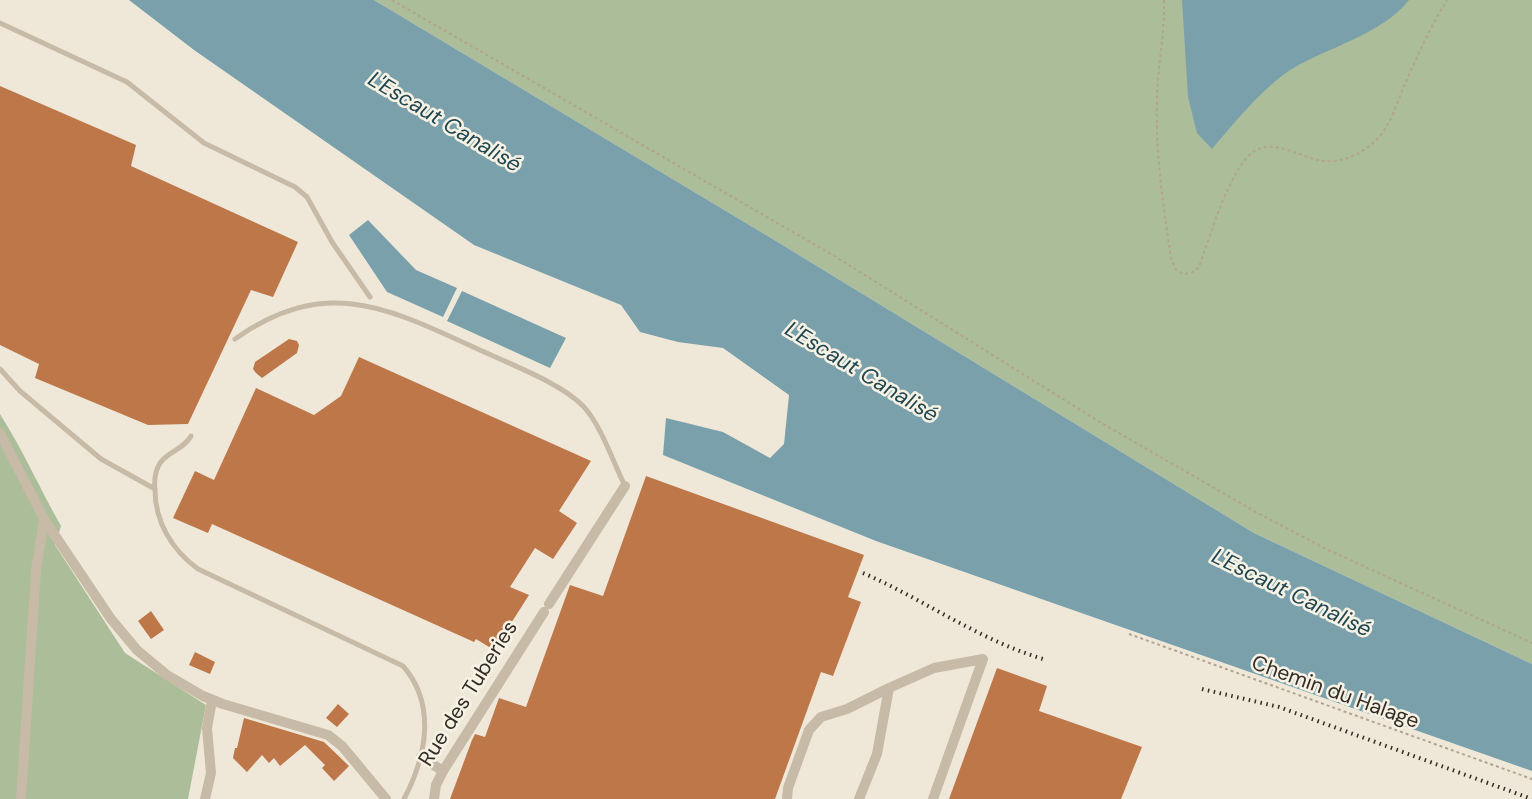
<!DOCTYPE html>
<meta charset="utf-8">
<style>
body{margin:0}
canvas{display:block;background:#efe8d9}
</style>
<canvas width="1532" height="799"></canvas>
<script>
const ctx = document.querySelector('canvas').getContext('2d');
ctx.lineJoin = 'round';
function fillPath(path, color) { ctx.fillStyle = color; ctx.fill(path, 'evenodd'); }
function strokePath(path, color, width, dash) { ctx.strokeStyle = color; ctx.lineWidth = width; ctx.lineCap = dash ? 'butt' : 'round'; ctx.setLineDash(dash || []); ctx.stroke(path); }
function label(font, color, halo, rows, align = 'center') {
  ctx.font = font + ' "DM Sans",sans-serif'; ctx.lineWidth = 5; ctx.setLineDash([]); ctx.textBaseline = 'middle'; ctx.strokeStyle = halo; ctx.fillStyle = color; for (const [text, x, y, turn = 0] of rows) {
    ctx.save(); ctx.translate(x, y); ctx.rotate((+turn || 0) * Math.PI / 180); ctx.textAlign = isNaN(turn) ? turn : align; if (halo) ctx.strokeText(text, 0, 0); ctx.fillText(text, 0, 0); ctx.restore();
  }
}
fillPath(new Path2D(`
 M374 0H1532V664L1254 533 776 241Z
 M0 414C23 450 40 489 61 526L55 545 125 653 206 705 188 799H0Z`), '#acbd9a');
fillPath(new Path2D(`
 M129 0H374L776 241 1254 533 1532 664V771L876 541 663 455 666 418 723 432 770 458 784 444 789 395 723 348 678 342 640 332 621 305 474 245 194 50Z
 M1182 0H1409C1383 34 1326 48 1290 70 1262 89 1234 123 1212 149L1197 133 1188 97Z
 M368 220 416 270 457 288 443 317 387 292 349 235Z
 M462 291 566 338 550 368 447 321Z`), '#7aa1ab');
fillPath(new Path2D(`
 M0 86 136 145 131 166 298 242 273 297 251 290 188 424 148 425 35 378 39 364 0 345Z
 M289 339 297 341 299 345 297 353 262 378 256 373 253 369 255 362Z
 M359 357 591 461 559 511 577 523 553 559 535 548 510 587 529 595 494 650 476 639 474 642 212 524 208 533 173 518 195 471 214 480 256 388 314 415 341 396Z
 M646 476 864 555 848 597 861 602 833 676 821 672 775 799H450L472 740 475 734 485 737 499 698 526 707 570 585 603 596Z
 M151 611 164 630 151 639 138 621Z
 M195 652 215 662 210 674 189 665Z
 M997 668 1047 686 1039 711 1142 747 1121 799H949Z
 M338 704 349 714 337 727 326 718Z
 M244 718 324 742 349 766 334 781 322 768 325 765 305 745 280 766 274 758 269 763 262 755 247 772 233 758 235 748H237Z`), '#be7748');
strokePath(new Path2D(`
 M392 0 836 257 1098 421 1254 511 1326 549 1532 643
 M1164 0C1165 33 1158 64 1157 97 1155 151 1163 205 1171 258L1176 270C1184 276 1193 274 1199 267 1210 237 1229 170 1253 152 1273 137 1303 159 1324 161 1341 163 1362 154 1374 142 1390 128 1396 105 1404 86 1417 57 1430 27 1447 0
 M1129 634 1532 779`), '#b2a491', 2, [3, 3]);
strokePath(new Path2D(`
 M0 23 127 82 204 143 295 187 307 197 332 242 370 297
 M235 339C331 271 397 313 491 355 517 367 563 385 583 406 600 423 614 464 625 486
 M0 369 20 391 101 459 155 489
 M191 436C184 449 169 451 160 463 155 471 154 480 155 490 155 522 172 550 198 569L403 666C437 705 426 757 404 799`), '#c7baa6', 5);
strokePath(new Path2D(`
 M0 433 44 519 111 619 137 650 167 675 203 696 223 704 328 735 342 746 386 799
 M549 604 625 486
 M421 757 443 771
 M21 799 36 570 44 519
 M205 799 211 773 207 728 212 700
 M434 799 436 785 443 771 544 612
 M787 799 788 788 809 730 821 717 847 709 889 688
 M859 799 877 754 889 688 934 668 983 659 933 799`), '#c7baa6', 10);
strokePath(new Path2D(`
 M863 573C925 600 977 639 1043 659
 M1202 689 1279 707 1532 799`), '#332c27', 4, [1.5, 4.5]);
label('21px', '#332c27', '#f8f2e5', [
 ["Chemin du Halage",1335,693,20],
 ["Rue des Tuberies",469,694,-58]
]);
label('italic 22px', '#1f4752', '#f8f2e5', [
 ["L'Escaut Canalisé",444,123,31],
 ["L'Escaut Canalisé",861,373,31],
 ["L'Escaut Canalisé",1291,594,26]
]);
</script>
